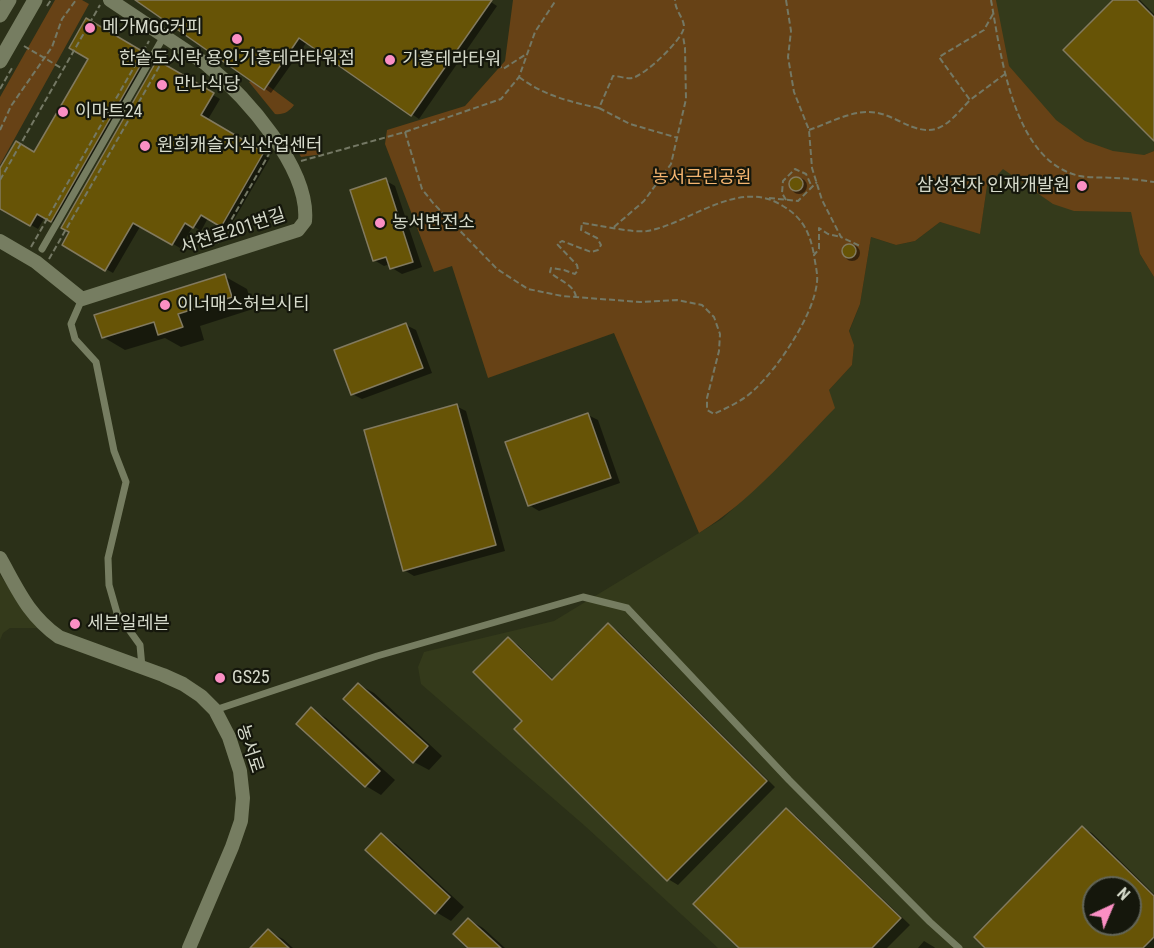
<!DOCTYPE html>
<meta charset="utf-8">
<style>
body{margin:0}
#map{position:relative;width:1154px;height:948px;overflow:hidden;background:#2b3018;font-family:"Roboto Condensed",sans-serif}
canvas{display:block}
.north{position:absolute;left:1082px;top:876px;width:60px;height:60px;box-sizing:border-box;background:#15170c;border:2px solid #626558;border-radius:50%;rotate:44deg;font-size:16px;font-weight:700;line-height:24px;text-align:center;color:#d6dacb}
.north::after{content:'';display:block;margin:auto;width:21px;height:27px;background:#fb8fc4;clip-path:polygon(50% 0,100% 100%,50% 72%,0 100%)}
</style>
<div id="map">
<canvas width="1154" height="948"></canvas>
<div class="north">N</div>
</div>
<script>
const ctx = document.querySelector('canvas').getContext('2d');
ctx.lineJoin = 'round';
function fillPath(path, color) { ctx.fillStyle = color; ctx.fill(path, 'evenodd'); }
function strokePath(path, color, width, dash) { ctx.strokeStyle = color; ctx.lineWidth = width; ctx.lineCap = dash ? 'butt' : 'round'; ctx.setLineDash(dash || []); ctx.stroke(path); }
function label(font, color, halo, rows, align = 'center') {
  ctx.font = font + ' "Roboto Condensed","Noto Sans KR",sans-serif'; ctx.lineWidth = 4.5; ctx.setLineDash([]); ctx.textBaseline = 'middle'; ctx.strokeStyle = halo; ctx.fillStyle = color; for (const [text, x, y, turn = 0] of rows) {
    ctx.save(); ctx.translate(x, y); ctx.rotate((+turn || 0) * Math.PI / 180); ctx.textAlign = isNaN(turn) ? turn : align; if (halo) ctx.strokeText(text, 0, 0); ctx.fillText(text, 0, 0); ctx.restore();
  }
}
fillPath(new Path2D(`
 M996 0H1154V151L1144 155 1140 254 1154 277V948H718L585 826 421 684 418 667 424 652 554 621 722 519 770 475 829 390 852 365 854 345 849 332 860 304 871 237 896 245 915 241 940 222 980 233 987 186 1003 168ZM1094 888H1130V924H1094Z
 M0 575 37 628H10L3 633 0 640Z`), '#343a1b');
fillPath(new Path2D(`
 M55 0H82L89 4 0 165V97Z
 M513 0H996L1009 66 1056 120 1085 141 1113 151 1144 155 1154 151V277L1140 254 1131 212 1074 211 1053 204 1003 169 987 186 980 234 940 222 915 241 896 245 871 237 860 304 849 331 854 345 852 365 829 390 835 408C792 452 751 501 699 533L614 333 488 378 452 266 434 272 385 144 387 130 465 106 505 61Z
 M251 81 263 90 267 85 294 105C289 112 283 115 275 114L249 82Z
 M301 137 322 154 301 157C297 149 295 145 301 137Z`), '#674216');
fillPath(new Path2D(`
 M138 0H488L497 6 419 119 307 42 271 93Z
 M1115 0H1140L1154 14V139Z
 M86 20 153 60 59 225 45 217 38 229 0 207V171L35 154 90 58Z
 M157 62 220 99 207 121 270 158 228 230 208 218 201 231 193 226 180 248 141 225 113 273 64 245Z
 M791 186a8 8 0 1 1 16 0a8 8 0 1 1-16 0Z
 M385 180 395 186 422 267 402 274 392 268 390 264 384 266 374 260Z
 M844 253a8 8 0 1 1 16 0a8 8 0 1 1-16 0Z
 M224 276 247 289 253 309 200 326 204 340 181 347 165 338 125 350 103 337Z
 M406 325 416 330 432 373 362 399 352 394Z
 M456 406 466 411 505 551 414 576 404 570Z
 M588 415 598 420 620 483 539 511 529 505Z
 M608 625 618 631 775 787 678 885 668 879 524 721 509 639 518 645 554 680Z
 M358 684 374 693 442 756 429 770 414 762Z
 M311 709 326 718 395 780 381 795 366 786 298 724Z
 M786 810 796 816 910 925 887 948H741Z
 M1082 828 1092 833 1154 894V948H987ZM1094 888H1130V924H1094Z
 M381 835 396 844 464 907 451 921 436 912Z
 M468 919 483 928 505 948H470Z
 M268 931 283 939 293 948H252Z
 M924 941 934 947 935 948H918Z`), '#0007');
const building = new Path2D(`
 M135 0H492L411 116 299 38 264 90Z
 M1113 0H1137L1154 17V141L1063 50Z
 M86 18 147 54 51 222 37 214 30 226 0 209V168L16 141 34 152 88 59 69 48Z
 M157 60 214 93 201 115 264 152 221 227 201 215 193 228 185 223 172 245 133 223 105 271 62 245 69 232 61 228Z
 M789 184a7 7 0 1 1 14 0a7 7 0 1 1-14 0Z
 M386 178 413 262 390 269 386 257 373 261 350 190Z
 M842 251a7 7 0 1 1 14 0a7 7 0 1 1-14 0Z
 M225 274 232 297 178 314 183 327 158 335 154 322 102 338 94 315Z
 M406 323 423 368 351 395 334 350Z
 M457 404 496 545 403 571 364 430Z
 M588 413 611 478 528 506 505 442Z
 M608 623 767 781 667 881 514 729 522 721 473 672 508 637 552 680Z
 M358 683 428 746 413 763 343 699Z
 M311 707 380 771 365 787 296 724Z
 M786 808 901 918 872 948H739L693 904Z
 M1082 826 1154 896V937L1143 948H985L974 937ZM1094 888H1130V924H1094Z
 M381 833 450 897 435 914 365 850Z
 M468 918 501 948H468L453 934Z
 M268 929 289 948H250Z`);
fillPath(building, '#675406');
strokePath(building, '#827a5f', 1.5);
strokePath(new Path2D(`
 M786 0 791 31 788 57 794 92 809 130 812 168 822 200 841 237 860 246
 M991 0C1001 55 1013 162 1080 176 1090 178 1102 177 1113 178 1126 178 1140 180 1154 182
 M47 6 51 0
 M993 14 984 30 939 57 970 100 1005 74
 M24 46 63 69
 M497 64 503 69 528 53
 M519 77C543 95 570 102 599 108L613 76C619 76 627 79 632 78 644 76 685 38 684 26 683 17 675 10 675 0
 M0 89 12 68
 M599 108 630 124 678 138
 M0 130 11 106 52 47 62 19 76 0
 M809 130C827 124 848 112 868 112 879 112 889 116 899 121 936 140 945 127 970 100
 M405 132 422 189 433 203 497 269 528 289 562 296 640 302 677 300 702 305 714 317 720 334 719 351 707 398V410L714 414C728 407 743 401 754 390 778 368 814 315 817 282 818 274 815 263 814 255L819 249V228L828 234 841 237
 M301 161 405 132 501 99 519 77 535 32 556 0
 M0 180 100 5
 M769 198 798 201 817 182
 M786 200 782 193 783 181 795 169 806 174 812 187
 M614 227 644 201 671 164 686 99 685 48 683 36
 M218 243 269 154
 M31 247 149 41
 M49 259 167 53
 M576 297C574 284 559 281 550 272L551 268 564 270 575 274 578 270 577 265 557 244 562 241 591 252 598 250 601 245 597 238 581 230 582 223C598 225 632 233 647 231 690 224 738 177 783 206 803 218 810 233 814 255`), '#747864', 2, [6, 3]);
strokePath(new Path2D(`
 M42 249 164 36
 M82 299 71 324 75 339 96 362 114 451 126 482 108 558 109 585 117 613 140 645 142 667
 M215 710 377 656 583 597 627 608 789 780 930 922 959 948`), '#767d61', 7);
strokePath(new Path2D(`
 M0 241 36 262 82 299 298 230 305 221C310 168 245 96 206 64L110 0
 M0 558C18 590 28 615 59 637L163 675 183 684 201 696 215 710 229 737 240 771 243 798 241 821 232 847 189 948`), '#767d61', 14);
strokePath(new Path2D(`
 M0 15 9 0
 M0 61 35 0`), '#767d61', 15);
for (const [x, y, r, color] of [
 [90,28,6,"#fb8fc4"],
 [237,39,6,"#fb8fc4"],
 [390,60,6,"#fb8fc4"],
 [162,85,6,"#fb8fc4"],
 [63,112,6,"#fb8fc4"],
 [145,146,6,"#fb8fc4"],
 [1082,186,6,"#fb8fc4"],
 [380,223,6,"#fb8fc4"],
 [165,305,6,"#fb8fc4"],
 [75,624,6,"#fb8fc4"],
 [220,678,6,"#fb8fc4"]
]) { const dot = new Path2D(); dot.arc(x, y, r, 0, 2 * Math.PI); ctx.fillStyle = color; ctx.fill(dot); strokePath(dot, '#15170c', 2); }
label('18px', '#d6dacb', '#15170c', [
 ["메가MGC커피",102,28],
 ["한솥도시락 용인기흥테라타워점",237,59,"center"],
 ["기흥테라타워",402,60],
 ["만나식당",174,85],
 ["이마트24",75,112],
 ["원희캐슬지식산업센터",157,146],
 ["삼성전자 인재개발원",1070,186,"right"],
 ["농서변전소",392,223],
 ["이너매스허브시티",177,305],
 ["세븐일레븐",87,624],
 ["GS25",232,678]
], 'left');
label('18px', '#f5b570', '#15170c', [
 ["농서근린공원",702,178]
]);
label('18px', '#d6dacb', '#15170c', [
 ["서천로201번길",233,232,-18],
 ["농서로",249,749,72]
]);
</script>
